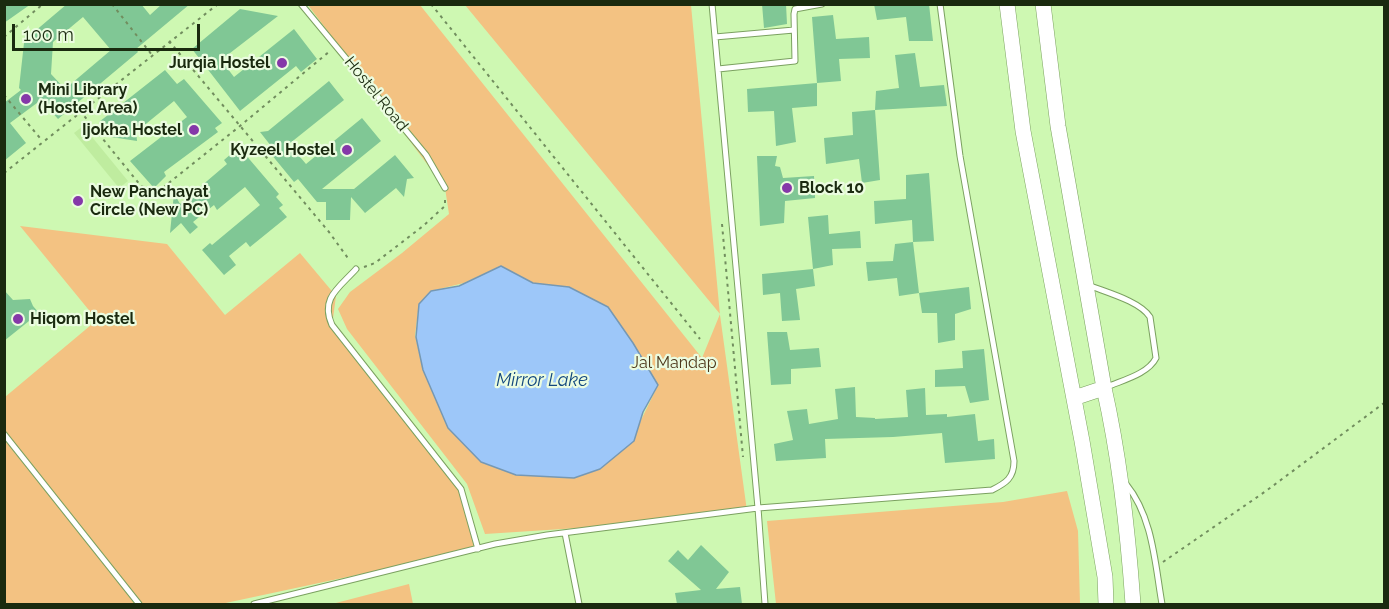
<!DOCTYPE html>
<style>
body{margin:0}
#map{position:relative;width:1389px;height:609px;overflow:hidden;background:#cef8b2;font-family:Raleway,sans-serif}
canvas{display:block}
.frame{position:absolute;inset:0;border:6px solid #1a2a0f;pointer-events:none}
.scale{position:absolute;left:12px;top:24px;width:188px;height:27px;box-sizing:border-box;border:3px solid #1a2a0f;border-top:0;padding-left:8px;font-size:18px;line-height:21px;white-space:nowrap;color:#1a2a0f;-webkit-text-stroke:4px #ebfce0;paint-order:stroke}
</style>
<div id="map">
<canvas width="1389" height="609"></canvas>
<div class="frame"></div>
<div class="scale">100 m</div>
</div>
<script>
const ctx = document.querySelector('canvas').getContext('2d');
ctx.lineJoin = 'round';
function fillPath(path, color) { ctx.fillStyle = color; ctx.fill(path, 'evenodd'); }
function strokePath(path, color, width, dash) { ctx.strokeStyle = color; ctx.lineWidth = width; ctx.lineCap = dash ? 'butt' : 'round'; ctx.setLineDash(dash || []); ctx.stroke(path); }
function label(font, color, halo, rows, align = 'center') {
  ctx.font = font + ' Raleway,sans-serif'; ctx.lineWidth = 4.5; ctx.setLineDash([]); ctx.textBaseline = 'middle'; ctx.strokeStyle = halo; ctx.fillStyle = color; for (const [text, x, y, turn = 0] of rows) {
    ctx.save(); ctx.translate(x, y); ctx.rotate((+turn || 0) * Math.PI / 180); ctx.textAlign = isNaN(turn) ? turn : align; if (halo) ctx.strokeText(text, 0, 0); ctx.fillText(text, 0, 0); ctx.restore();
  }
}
fillPath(new Path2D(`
 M83 126 128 181 119 188 74 133Z`), '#bfec9f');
fillPath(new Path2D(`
 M308 5H420L702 358 720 314 465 5H691L720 315 747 511 640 524 485 534 467 484 347 329 338 309 350 292 402 253 449 214 445 188ZM501 266 533 283 658 385 629 445 423 370 415 335 419 304 431 291 464 283Z
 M20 226 167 244 225 315 300 253 336 296 332 326 465 498 478 549 221 604H5L4 439 92 547 5 436V397L97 320Z
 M1067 491 1078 531 1080 604H776L767 521 1003 502Z
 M409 584 413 604H332Z`), '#f3c282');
const water = new Path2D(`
 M501 266 533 283 569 287 608 307 633 343 658 385 643 412 634 441 600 469 574 478 516 475 481 462 448 428 423 370 416 337 419 304 431 291 459 286Z`);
fillPath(water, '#9dc7f9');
strokePath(water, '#7698b3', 1.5);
fillPath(new Path2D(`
 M4 4H31L4 23Z
 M67 4H141L150 15 162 4H190L136 49 138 52 58 119 41 100 10 123 26 143 4 161V103L21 90 19 88 25 34 34 32ZM83 17 111 50 65 89 51 74 53 42Z
 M762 4H786L787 24 764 28Z
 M874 4H929L933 41H909L906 17 877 20Z
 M240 9 278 16 221 60 234 77 294 29 317 59 301 72 296 66 240 111 192 49Z
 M833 15 836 39 869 37 870 58 839 59 841 81 817 83 812 17Z
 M915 53 920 87 944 85 947 106 875 110 876 91 899 88 895 55Z
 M165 70 177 84 184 79 222 123 215 128 218 132 164 172 166 176 154 188 130 161 187 117 174 101 136 132 137 141 111 137 99 122Z
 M329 81 344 100 289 144 306 164 362 118 381 141 322 189H354L395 155 414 178 407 179 404 197 396 188 365 213 351 197 350 220H326V202H317L298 179 294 182 271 154 275 151 260 132 268 131Z
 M817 83V106L792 108 796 142 776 146 774 111 748 112 747 89Z
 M875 110 880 180 862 183 859 159 826 164 824 138 853 135 852 112Z
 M239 147 279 194 276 197 283 205 279 208 287 217 250 247 246 242 229 256 236 265 224 275 202 250 210 243 212 245 260 205 245 187 217 210 214 205 193 222 198 227 190 234 181 223 170 233 174 193 180 204 227 164 224 160Z
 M757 156H777L775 166 780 167 783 178 814 176 815 198 785 201 784 223 760 226Z
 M929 173 934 241 913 242 912 220 875 224 874 201 906 199V175Z
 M828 215 829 234 860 231 861 248 832 249 833 265 813 269 808 217Z
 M913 242 919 293 899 296 897 278 868 281 866 262 893 261 895 244Z
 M813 269 815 286 796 289 800 320 782 321 780 293 763 295 762 274Z
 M969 287 971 309 955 314V340L938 343 937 313H922L919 293Z
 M4 290 13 300 30 299 33 306 39 313 4 341Z
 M767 332H787L790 350 819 348 821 367 791 369V384L771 385Z
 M984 349 989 400 970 403 965 386 935 387V370L963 368 962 351Z
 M855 387 856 417 875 418V419L908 417 906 390 925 388 926 415 947 414V417L975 414 978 441 994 439 995 459 945 463 942 433 893 437 825 439 826 458 776 461 774 444 793 440 787 411 807 409 809 424 838 419 835 389Z
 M701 545 729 572 716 589 740 587 742 604H677L675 593 701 590 668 561 678 550 688 560Z`), '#80c795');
const lane = new Path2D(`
 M301 4 426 155 445 188
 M712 4 758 508 992 490C1006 483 1014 478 1014 461L960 156 940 4
 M715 37 794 30
 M718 69 795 61 794 14 795 9 822 4
 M356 269C339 288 320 298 332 325L461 489 478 549
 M1088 285C1105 292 1140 301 1150 317L1156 358C1148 374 1123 380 1107 387
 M4 434 139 604
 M1126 484C1153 517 1155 564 1162 604
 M565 533 579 604
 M254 604 495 544 547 535 758 508 765 604`);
const secondary = new Path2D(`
 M1007 4 1023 131 1082 441 1105 577 1106 604
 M1043 4 1058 126 1104 388C1120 459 1128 532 1133 604
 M1074 398 1104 388`);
strokePath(lane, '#7ba160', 7);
strokePath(secondary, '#7ba160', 16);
strokePath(new Path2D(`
 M112 4 152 55
 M218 4 81 112 141 186 163 195 165 186 240 126 330 51
 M431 4 700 339
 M4 37 43 4
 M169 41 329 232 350 261
 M4 95 40 138
 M4 173 81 112
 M722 224 743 457
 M364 267 375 263 423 226 445 206V197
 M1163 562 1266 491 1384 403`), '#718d5e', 2, [3, 4.5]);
strokePath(lane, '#fff', 5);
strokePath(secondary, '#fff', 15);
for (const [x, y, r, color] of [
 [282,63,6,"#8538a9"],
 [26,99,6,"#8538a9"],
 [194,130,6,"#8538a9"],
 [347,150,6,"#8538a9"],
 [787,188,6,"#8538a9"],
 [78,201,6,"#8538a9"],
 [18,319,6,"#8538a9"]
]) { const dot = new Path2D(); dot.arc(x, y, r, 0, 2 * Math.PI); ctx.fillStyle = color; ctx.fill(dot); strokePath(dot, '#ebfce0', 2); }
label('bold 16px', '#1a2a0f', '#ebfce0', [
 ["Jurqia Hostel",270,63,"right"],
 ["Mini Library",38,90],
 ["(Hostel Area)",38,108],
 ["Ijokha Hostel",182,130,"right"],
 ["Kyzeel Hostel",335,150,"right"],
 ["Block 10",799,188],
 ["New Panchayat",90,192],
 ["Circle (New PC)",90,210],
 ["Hiqom Hostel",30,319]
], 'left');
label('16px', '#1a2a0f', '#ebfce0', [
 ["Hostel Road",376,94,51]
]);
label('16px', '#4d371a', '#ebfce0', [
 ["Jal Mandap",674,363]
]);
label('italic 18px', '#12477e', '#ebfce0', [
 ["Mirror Lake",542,381]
]);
</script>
